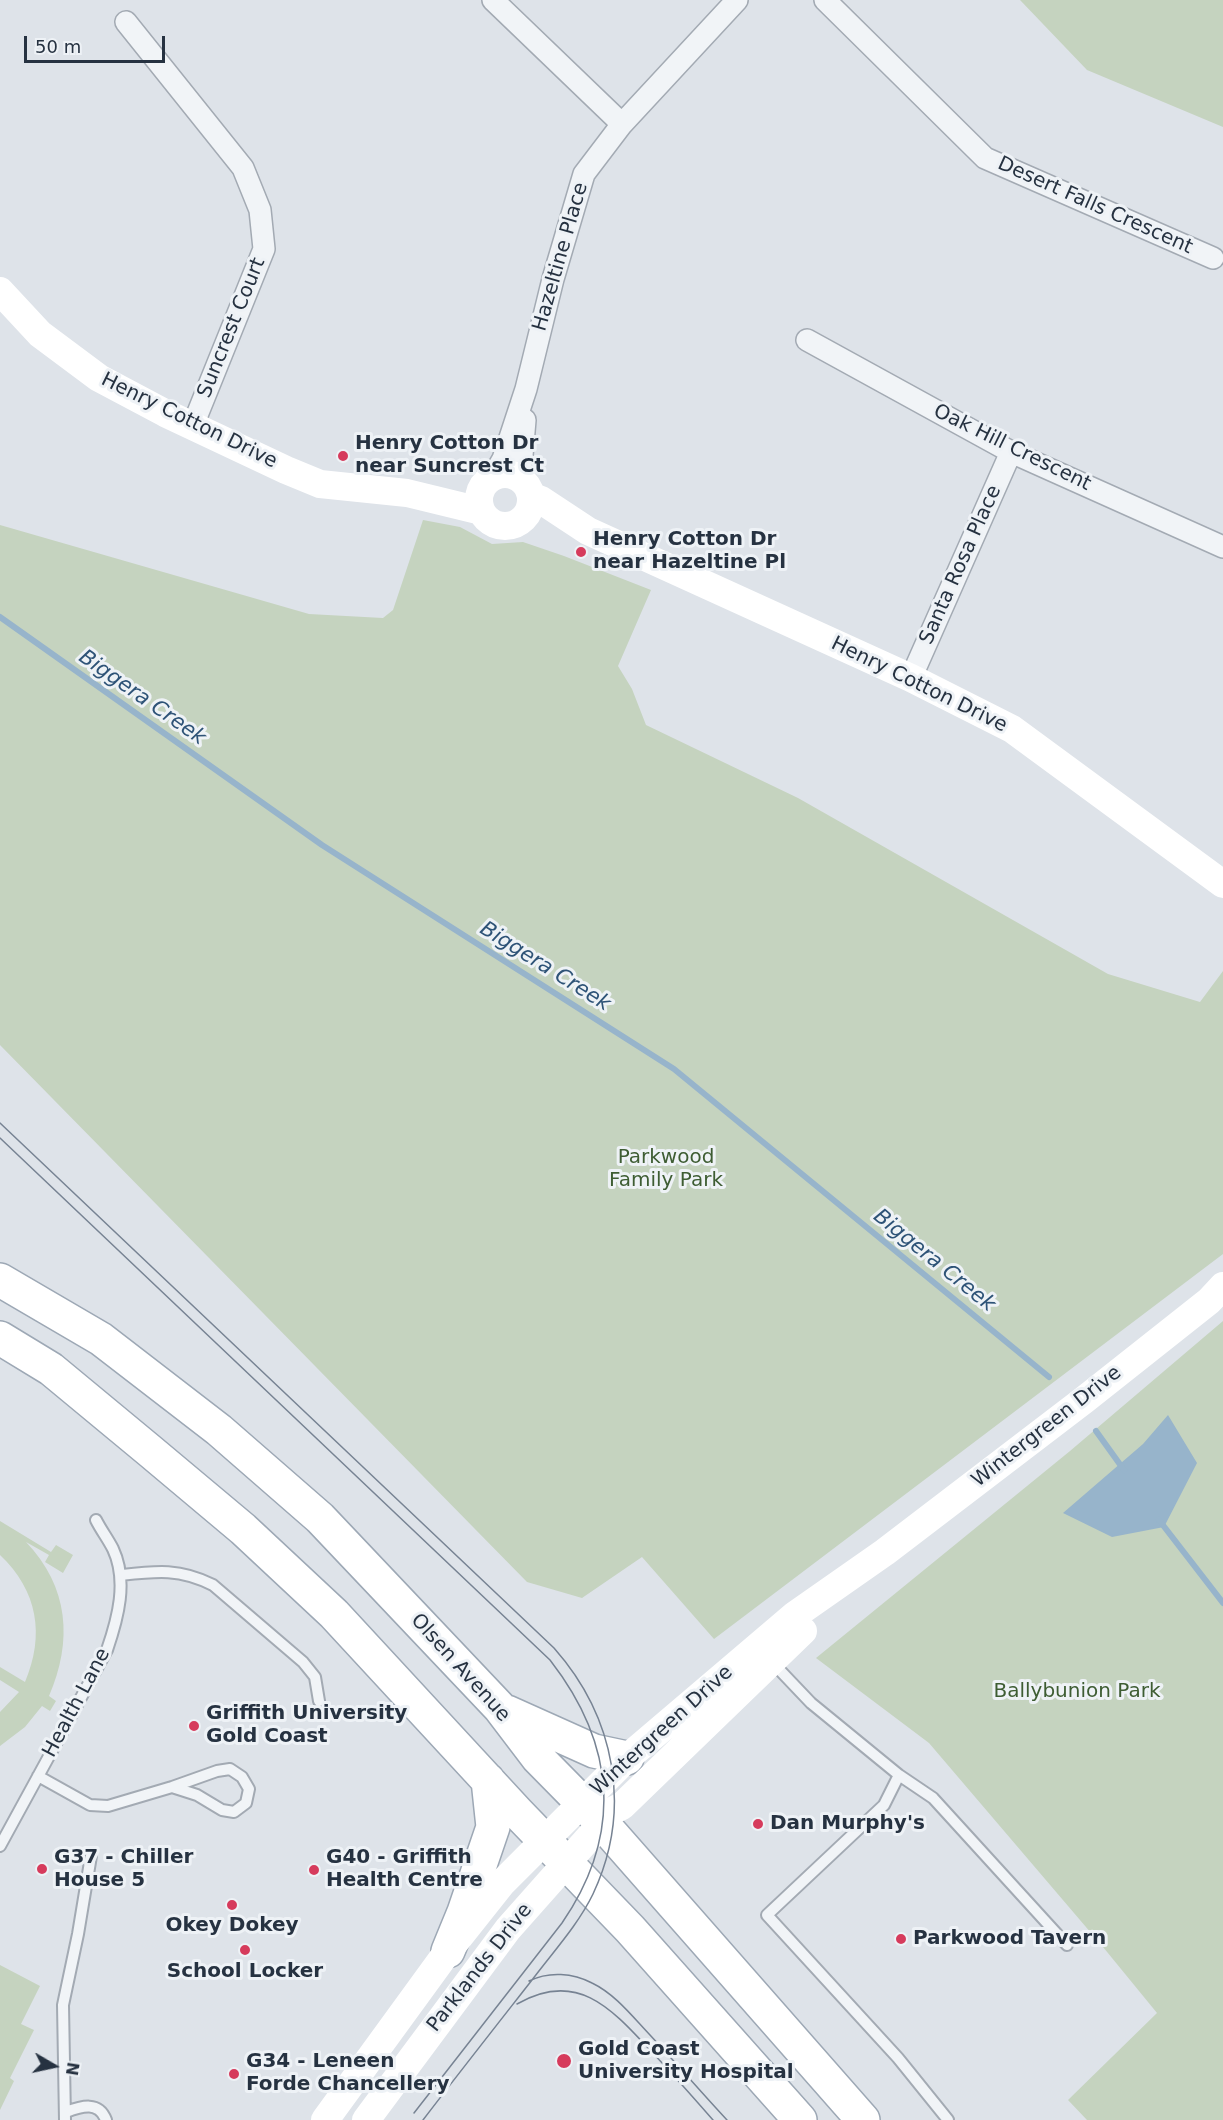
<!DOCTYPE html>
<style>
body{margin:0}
#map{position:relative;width:1223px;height:2120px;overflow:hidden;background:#dee3e9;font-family:"DejaVu Sans",sans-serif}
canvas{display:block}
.north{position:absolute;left:24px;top:2036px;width:60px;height:60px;-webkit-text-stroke:4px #eef2f6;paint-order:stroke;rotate:99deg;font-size:16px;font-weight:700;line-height:24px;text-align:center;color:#263241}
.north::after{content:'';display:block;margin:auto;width:21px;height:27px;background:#263241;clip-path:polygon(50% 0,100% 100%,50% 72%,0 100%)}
.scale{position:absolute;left:24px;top:36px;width:141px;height:27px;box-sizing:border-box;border:3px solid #263241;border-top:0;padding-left:8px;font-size:18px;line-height:21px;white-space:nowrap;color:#263241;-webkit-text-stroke:4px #eef2f6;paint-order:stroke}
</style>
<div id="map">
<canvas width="1223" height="2120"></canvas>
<div class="north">N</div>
<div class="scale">50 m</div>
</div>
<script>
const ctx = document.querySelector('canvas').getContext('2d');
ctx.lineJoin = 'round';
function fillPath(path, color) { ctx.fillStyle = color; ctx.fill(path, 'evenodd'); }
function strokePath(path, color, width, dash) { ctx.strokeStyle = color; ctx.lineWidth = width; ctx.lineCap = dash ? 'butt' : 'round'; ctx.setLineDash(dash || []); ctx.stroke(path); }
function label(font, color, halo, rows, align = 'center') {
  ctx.font = font + ' "DejaVu Sans",sans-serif'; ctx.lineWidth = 6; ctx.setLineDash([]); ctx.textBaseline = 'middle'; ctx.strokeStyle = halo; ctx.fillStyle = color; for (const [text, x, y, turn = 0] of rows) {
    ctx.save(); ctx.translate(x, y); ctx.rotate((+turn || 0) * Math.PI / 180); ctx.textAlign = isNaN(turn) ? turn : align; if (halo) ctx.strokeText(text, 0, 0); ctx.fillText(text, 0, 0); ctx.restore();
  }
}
fillPath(new Path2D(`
 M1020 0H1223V127L1087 70Z
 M423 520 460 527 492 544 523 542 564 556 651 590 618 666 632 689 646 725 798 798 1108 974 1200 1002 1223 971V1254L714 1639 642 1557 582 1598 527 1582 0 1045V525L309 614 383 618 393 610Z
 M1223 1321V2120H1087L1068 2100 1157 2013 1103 1947 929 1743 816 1658 1070 1451Z
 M0 1521 51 1552 56 1545 73 1555 63 1573 45 1562 49 1555 26 1542C69 1587 73 1641 49 1696L56 1701 50 1711 42 1706 25 1727 0 1746V1712L19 1692 0 1680V1667L25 1682C45 1635 38 1591 0 1555Z
 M0 1965 40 1986 21 2024 34 2030 10 2078 14 2081 0 2110Z`), '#c5d3bf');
fillPath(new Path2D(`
 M1168 1415 1197 1463 1164 1527 1112 1537 1063 1513 1143 1444Z`), '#97b4cb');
strokePath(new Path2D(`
 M0 617 322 845 674 1069 1049 1377
 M1096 1431 1124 1470
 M1159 1520 1223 1603`), '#97b4cb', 6);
const lane = new Path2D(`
 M121 1575C156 1571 180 1568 213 1585L303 1662 315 1677 319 1701
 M772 1662 811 1703 899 1775 933 1798 1067 1945
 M899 1775 884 1805 767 1915 898 2058 948 2120
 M38 1776 90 1805 108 1806 172 1787 217 1771 230 1769 242 1777 249 1789 246 1803 234 1812 222 1810 197 1795 172 1787
 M0 1846 107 1650C118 1618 128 1581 113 1549 108 1539 101 1530 96 1520
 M66 2112C82 2106 99 2101 106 2120
 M65 2120 63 2005 78 1934 91 1856`);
const street = new Path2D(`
 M493 0 622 124
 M825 0 985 158 1213 258
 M126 22 243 168 260 210 264 249 193 425
 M807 340 1011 452 1223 547
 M492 478 503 459 526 389 553 279 584 174 622 124 737 0
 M520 479 525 420
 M911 678 1011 452`);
const primary = new Path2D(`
 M0 1280 101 1339 219 1430 320 1518 500 1708 538 1758 602 1823 863 2120
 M0 1338 51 1369 150 1451 243 1529 334 1614 517 1812 630 1929 800 2120
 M507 1712 594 1751 627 1758
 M448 1951 464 1912 493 1827 488 1780`);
strokePath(lane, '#a3aab3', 14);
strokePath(street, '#a3aab3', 24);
strokePath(primary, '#9da8b5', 36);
strokePath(lane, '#f1f4f7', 10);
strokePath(street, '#f1f4f7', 21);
strokePath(new Path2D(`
 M0 291 40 334 99 378 165 413 286 470 320 484 407 493 481 511
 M479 500a26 26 0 1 1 52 0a26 26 0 1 1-52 0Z
 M531 496 541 500 588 531 911 678 1012 729 1223 884
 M325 2120 448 1951 502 1883 627 1758 795 1615 885 1552 1084 1400 1209 1301 1223 1286
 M366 2120 508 1929 602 1823 614 1810 622 1806 803 1631`), '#fff', 28);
strokePath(primary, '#fff', 33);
strokePath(new Path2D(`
 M0 1123 554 1648C615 1717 633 1809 593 1894 578 1925 553 1952 532 1980 496 2026 459 2073 423 2120
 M0 1138 550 1660C616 1745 623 1834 562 1923L414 2113
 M529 1981C549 1971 573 1973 592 1983 615 1994 632 2016 650 2035 676 2063 701 2092 727 2120
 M517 2004C576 1970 610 2007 649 2049 671 2072 692 2096 713 2120`), '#778393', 1.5);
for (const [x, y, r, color] of [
 [343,456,6,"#d63b5c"],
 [581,552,6,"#d63b5c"],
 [194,1726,6,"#d63b5c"],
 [758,1824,6,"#d63b5c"],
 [42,1869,6,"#d63b5c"],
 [314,1870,6,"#d63b5c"],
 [232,1905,6,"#d63b5c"],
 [901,1939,6,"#d63b5c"],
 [245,1950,6,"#d63b5c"],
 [564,2061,8,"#d63b5c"],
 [234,2074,6,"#d63b5c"]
]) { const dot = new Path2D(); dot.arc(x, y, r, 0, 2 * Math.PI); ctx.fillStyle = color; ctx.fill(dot); strokePath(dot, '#eef2f6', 2); }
label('20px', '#263241', '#eef2f6', [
 ["Desert Falls Crescent",1095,206,24],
 ["Hazeltine Place",561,257,-74],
 ["Suncrest Court",232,328,-68],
 ["Henry Cotton Drive",189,421,26],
 ["Oak Hill Crescent",1012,448,26],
 ["Santa Rosa Place",961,565,-66],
 ["Henry Cotton Drive",919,685,26],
 ["Wintergreen Drive",1047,1427,-38],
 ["Olsen Avenue",460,1668,48],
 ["Health Lane",77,1703,-62],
 ["Wintergreen Drive",662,1731,-42],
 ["Parklands Drive",480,1968,-52]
]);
label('bold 20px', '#263241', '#eef2f6', [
 ["Henry Cotton Dr",355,444],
 ["near Suncrest Ct",355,467],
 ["Henry Cotton Dr",593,540],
 ["near Hazeltine Pl",593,563],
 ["Griffith University",206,1714],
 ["Gold Coast",206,1737],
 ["Dan Murphy's",770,1824],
 ["G37 - Chiller",54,1858],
 ["House 5",54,1881],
 ["G40 - Griffith",326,1858],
 ["Health Centre",326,1881],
 ["Okey Dokey",232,1926,"center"],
 ["Parkwood Tavern",913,1939],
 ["School Locker",245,1972,"center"],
 ["Gold Coast",578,2050],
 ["University Hospital",578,2073],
 ["G34 - Leneen",246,2062],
 ["Forde Chancellery",246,2085]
], 'left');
label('20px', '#3e5d33', '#eef2f6', [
 ["Parkwood",666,1158],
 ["Family Park",666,1181],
 ["Ballybunion Park",1077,1692]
]);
label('italic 21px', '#2e5377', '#eef2f6', [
 ["Biggera Creek",142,698,35],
 ["Biggera Creek",545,967,32],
 ["Biggera Creek",934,1261,39]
]);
</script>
